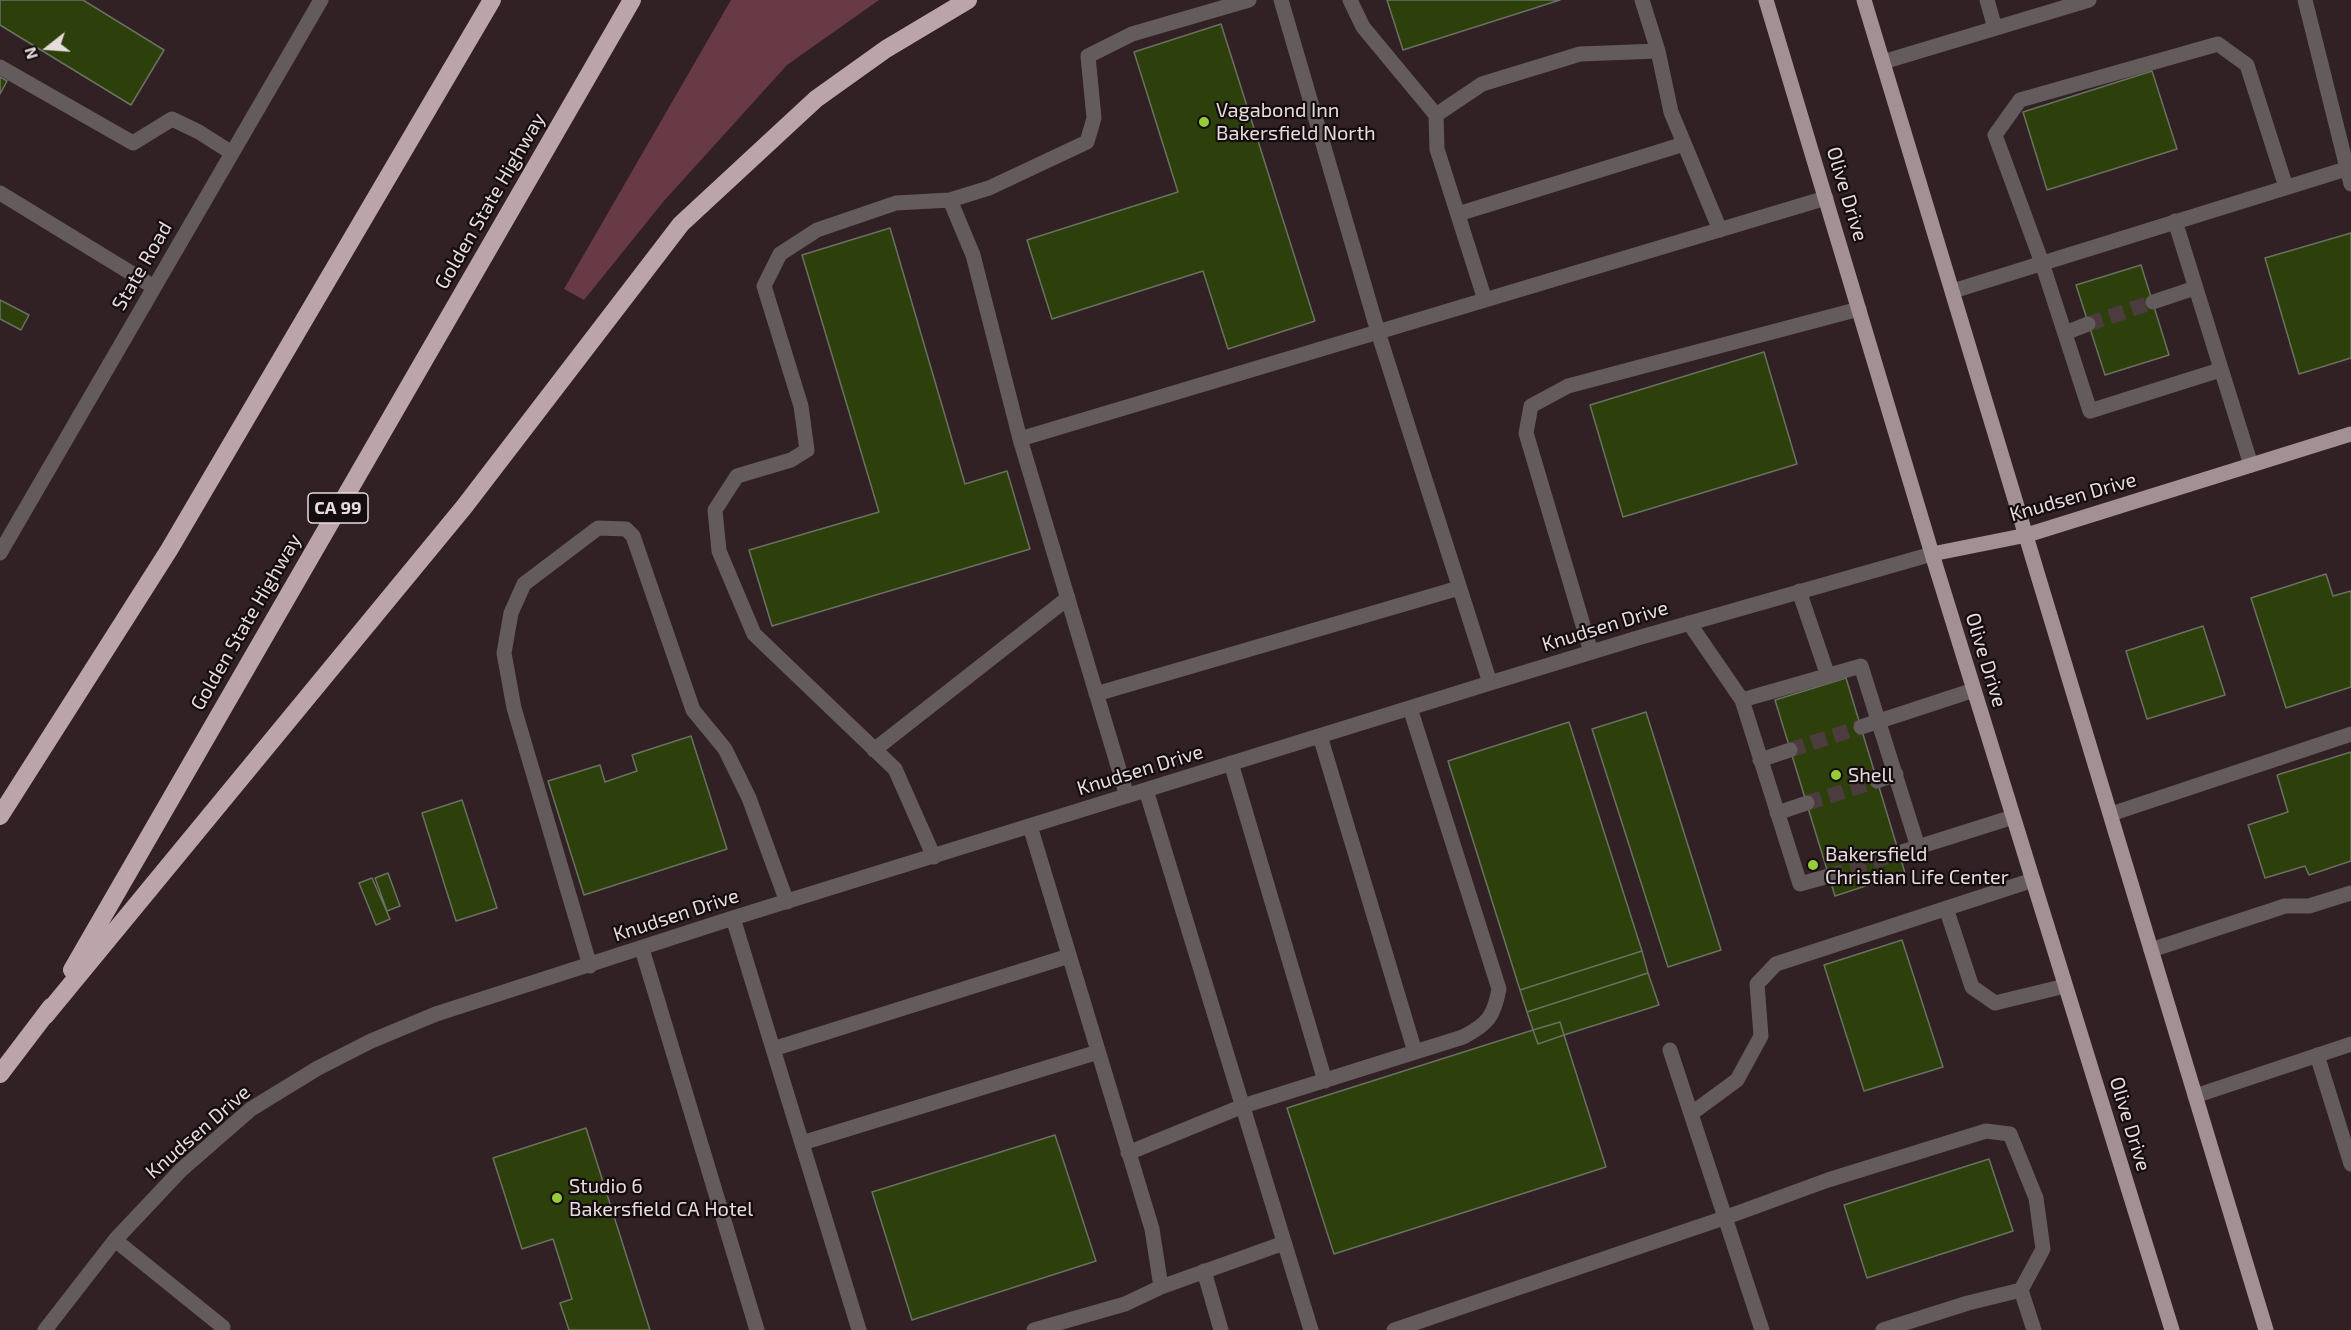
<!DOCTYPE html>
<style>
body{margin:0}
#map{position:relative;width:2351px;height:1330px;overflow:hidden;background:#312024;font-family:"Exo 2",sans-serif}
canvas{display:block}
.north{position:absolute;left:18px;top:18px;width:60px;height:60px;-webkit-text-stroke:4px #140c0e;paint-order:stroke;rotate:253deg;font-size:16px;font-weight:700;line-height:24px;text-align:center;color:#e6dbdd}
.north::after{content:'';display:block;margin:auto;width:21px;height:27px;background:#e6dbdd;clip-path:polygon(50% 0,100% 100%,50% 72%,0 100%)}
</style>
<div id="map">
<canvas width="2351" height="1330"></canvas>
<div class="north">N</div>
</div>
<script>
const ctx = document.querySelector('canvas').getContext('2d');
ctx.lineJoin = 'round';
function fillPath(path, color) { ctx.fillStyle = color; ctx.fill(path, 'evenodd'); }
function strokePath(path, color, width, dash) { ctx.strokeStyle = color; ctx.lineWidth = width; ctx.lineCap = dash ? 'butt' : 'round'; ctx.setLineDash(dash || []); ctx.stroke(path); }
function label(font, color, halo, rows, align = 'center') {
  ctx.font = font + ' "Exo 2",sans-serif'; ctx.lineWidth = 4.5; ctx.setLineDash([]); ctx.textBaseline = 'middle'; ctx.strokeStyle = halo; ctx.fillStyle = color; for (const [text, x, y, turn = 0] of rows) {
    ctx.save(); ctx.translate(x, y); ctx.rotate((+turn || 0) * Math.PI / 180); ctx.textAlign = isNaN(turn) ? turn : align; if (halo) ctx.strokeText(text, 0, 0); ctx.fillText(text, 0, 0); ctx.restore();
  }
}
fillPath(new Path2D(`
 M731 0H879L787 65 663 202 584 300 564 289Z`), '#683a46');
const building = new Path2D(`
 M0 0H83L164 50 131 105 0 25Z
 M1387 0H1560L1403 50Z
 M1221 24 1315 321 1228 349 1203 271 1052 319 1027 240 1178 192 1134 52Z
 M2152 71 2177 149 2047 190 2023 112Z
 M0 77 7 81 0 94Z
 M890 228 965 484 1007 471 1030 549 772 626 749 550 879 512 802 255Z
 M2351 233V358L2299 374 2265 258Z
 M2141 265 2169 355 2105 375 2076 285Z
 M0 300 29 315 21 330 0 319Z
 M1764 352 1797 464 1623 517 1590 405Z
 M2326 574 2333 596 2351 591V687L2286 708 2251 598Z
 M2203 626 2225 695 2147 719 2126 651Z
 M1846 678 1905 873 1835 896 1775 700Z
 M1646 712 1721 950 1668 967 1592 729Z
 M1569 722 1642 951 1520 990 1448 761Z
 M691 736 727 849 584 895 548 781 600 765 605 782 637 771 632 755Z
 M2351 752V861L2309 875 2305 866 2265 878 2248 825 2288 812 2277 775Z
 M462 800 497 908 456 921 422 813Z
 M388 873 400 906 387 911 375 878Z
 M372 878 390 919 376 925 359 883Z
 M1902 940 1943 1067 1864 1091 1824 965Z
 M1642 951 1648 973 1527 1012 1520 990Z
 M1648 973 1659 1005 1564 1035 1560 1022 1533 1030 1527 1012Z
 M1560 1022 1564 1035 1538 1044 1533 1030Z
 M1533 1030 1538 1044 1564 1035 1606 1167 1334 1254 1287 1108Z
 M586 1128 650 1330H569L560 1303 572 1299 553 1239 522 1249 493 1158Z
 M1055 1135 1096 1261 912 1320 872 1192Z
 M1989 1159 2013 1231 1867 1278 1844 1205Z`);
fillPath(building, '#2d400b');
strokePath(building, '#697160', 1.5);
strokePath(new Path2D(`
 M2088 324 2153 302
 M1790 750 1861 727
 M1807 803 1877 781
 M1829 876 1899 853`), '#4c3c40', 15, [15, 8]);
strokePath(new Path2D(`
 M1281 0 1378 332 1490 683
 M1350 0 1363 27 1436 115
 M1642 0 1658 51
 M1987 0 1995 28
 M2305 0 2351 184
 M1883 62 2089 0
 M0 67 133 143 172 119 199 132 232 153
 M0 193 154 287
 M1458 214 1684 144
 M2175 221 2251 465
 M1953 291 2346 169
 M1485 300 1437 149 1436 115 1482 84 1580 54 1658 51 1671 112 1720 230
 M2153 302 2195 288
 M2065 333 2088 324
 M2220 370 2090 411 2042 263 1995 135 2020 100 2218 44 2247 65 2286 187
 M1020 439 973 255 950 200 989 188 1087 142 1094 118 1088 56 1132 34 1249 0
 M0 553 321 0
 M1799 591 1828 676
 M1689 623 1742 700 1800 884 1829 876
 M1591 652 1526 433 1531 406 1568 386 1859 309
 M1096 694 1459 588
 M1742 700 1861 666 1918 847
 M1861 727 1974 690
 M1320 736 1415 1052
 M874 750 1068 598
 M1760 760 1790 750
 M1231 763 1325 1081
 M1877 781 1896 774
 M1146 790 1311 1330
 M1127 796 1020 439 1826 198
 M1777 813 1807 803
 M2111 814 2351 734
 M1030 826 1152 1229 1161 1287 1125 1304 1034 1330
 M1899 853 2013 817
 M934 857 895 769 754 634 719 551 715 510 737 476 791 460 807 450 801 406 764 286 780 254 817 230 896 203 950 200
 M1946 908 1972 987 1995 1003 2065 986
 M733 918 859 1330
 M642 949 757 1330
 M2151 950 2285 906H2309L2351 893
 M590 966 514 708 504 653 511 613 524 584 598 528 626 529 633 536 693 710 725 749 749 798 787 902
 M773 1049 1069 956
 M1670 1050 1762 1330
 M2317 1055 2351 1164
 M2195 1096 2351 1044
 M1692 1113 1737 1080 1761 1036 1757 984 1776 964 2033 880
 M802 1143 1098 1052
 M1128 1153 1243 1106 1463 1037C1488 1024 1494 1016 1499 989L1410 708
 M115 1240 223 1327 221 1330
 M1204 1271 1221 1330
 M1161 1287 1284 1243
 M45 1330 115 1240 181 1170 251 1109 318 1068 371 1041 436 1014 733 918 1490 683 1641 637 1932 554
 M1394 1330 1724 1218 1828 1180 1986 1131 2010 1134 2036 1198 2043 1249 2021 1290 2034 1330
 M1883 1330 1968 1303 2021 1290`), '#645b5d', 15);
strokePath(new Path2D(`
 M1766 0 1932 554 2172 1330
 M1864 0 2266 1330
 M1932 554 2027 535 2351 434`), '#a39094', 15);
strokePath(new Path2D(`
 M0 816 169 550 492 0
 M72 970 632 0
 M45 1016 464 507 681 224 816 99 886 49 968 0
 M0 1074 51 1007`), '#bba5aa', 18);
for (const [x, y, r, color] of [
 [1204,122,6,"#97cc39"],
 [1836,775,6,"#97cc39"],
 [1813,865,6,"#97cc39"],
 [557,1198,6,"#97cc39"]
]) { const dot = new Path2D(); dot.arc(x, y, r, 0, 2 * Math.PI); ctx.fillStyle = color; ctx.fill(dot); strokePath(dot, '#140c0e', 2); }
for (const [x, y, w] of [
 [338,508,60]
]) { const box = new Path2D(); box.roundRect(x - w / 2, y - 15, w, 30, 4.5); ctx.fillStyle = '#140c0e'; ctx.fill(box); strokePath(box, '#e6dbdd', 1.5); }
label('bold 18px', '#e6dbdd', null, [
 ["CA 99",338,508]
]);
label('20px', '#e6dbdd', '#140c0e', [
 ["Vagabond Inn",1216,110],
 ["Bakersfield North",1216,133],
 ["Shell",1848,775],
 ["Bakersfield",1825,854],
 ["Christian Life Center",1825,877],
 ["Studio 6",569,1186],
 ["Bakersfield CA Hotel",569,1209]
], 'left');
label('20px', '#e6dbdd', '#140c0e', [
 ["Olive Drive",1847,194,73],
 ["Golden State Highway",490,201,-60],
 ["State Road",142,266,-60],
 ["Knudsen Drive",2073,497,-16],
 ["Golden State Highway",246,622,-60],
 ["Knudsen Drive",1605,626,-17],
 ["Olive Drive",1986,660,73],
 ["Knudsen Drive",1140,770,-17],
 ["Knudsen Drive",676,915,-18],
 ["Olive Drive",2130,1124,73],
 ["Knudsen Drive",198,1132,-41]
]);
</script>
